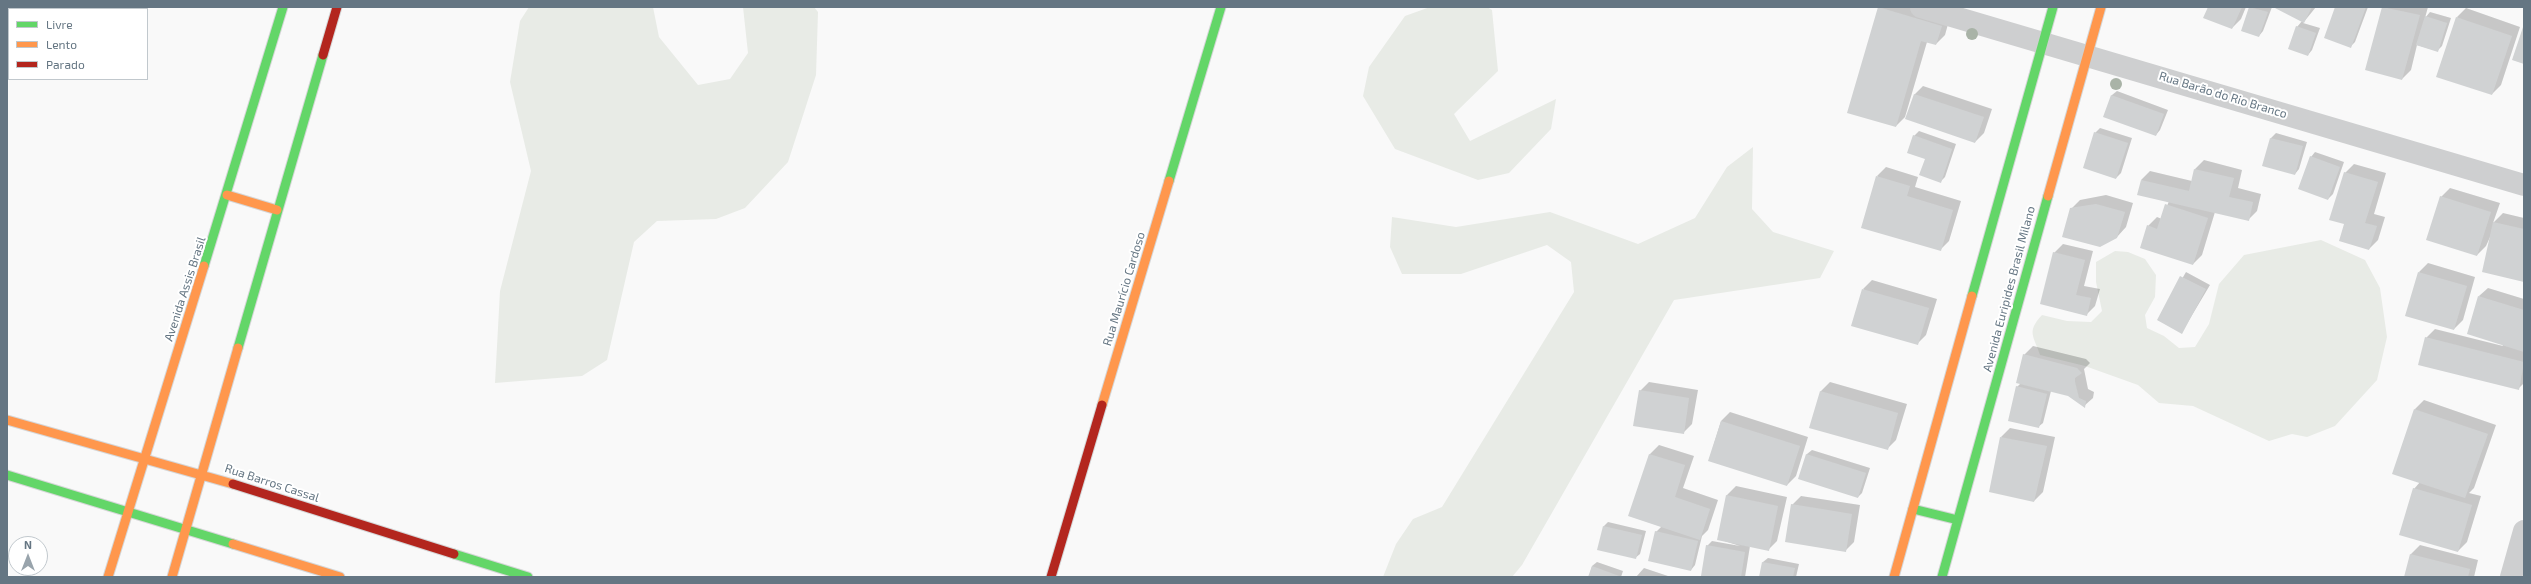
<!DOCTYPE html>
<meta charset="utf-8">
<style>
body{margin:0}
#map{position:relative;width:2531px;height:584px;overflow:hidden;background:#f9f9f9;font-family:"Exo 2",sans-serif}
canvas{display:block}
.frame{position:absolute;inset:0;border:8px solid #657683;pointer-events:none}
.legend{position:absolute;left:8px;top:8px;width:140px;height:72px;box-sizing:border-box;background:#fff;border:1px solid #c1c8cd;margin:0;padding:5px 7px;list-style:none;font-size:12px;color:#657683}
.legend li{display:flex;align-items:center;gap:8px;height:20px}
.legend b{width:20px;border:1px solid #c1c8cd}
.north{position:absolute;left:8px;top:536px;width:40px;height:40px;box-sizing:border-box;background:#fff;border:1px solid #c1c8cd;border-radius:50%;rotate:0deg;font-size:11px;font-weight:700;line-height:16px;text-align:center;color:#657683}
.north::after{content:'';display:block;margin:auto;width:14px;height:18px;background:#99a4ac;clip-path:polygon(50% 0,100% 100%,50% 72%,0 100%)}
</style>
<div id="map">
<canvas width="2531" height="584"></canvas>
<div class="frame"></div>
<ul class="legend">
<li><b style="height:5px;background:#63d668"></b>Livre</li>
<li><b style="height:5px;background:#ff974d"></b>Lento</li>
<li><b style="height:5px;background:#b3261e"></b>Parado</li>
</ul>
<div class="north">N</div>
</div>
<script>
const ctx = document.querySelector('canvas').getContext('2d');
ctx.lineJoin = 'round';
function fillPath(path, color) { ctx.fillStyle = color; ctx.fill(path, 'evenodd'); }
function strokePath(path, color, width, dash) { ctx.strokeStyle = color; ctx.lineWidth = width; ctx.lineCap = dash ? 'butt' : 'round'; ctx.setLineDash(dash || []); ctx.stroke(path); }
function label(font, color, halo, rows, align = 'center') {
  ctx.font = font + ' "Exo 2",sans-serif'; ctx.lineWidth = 4; ctx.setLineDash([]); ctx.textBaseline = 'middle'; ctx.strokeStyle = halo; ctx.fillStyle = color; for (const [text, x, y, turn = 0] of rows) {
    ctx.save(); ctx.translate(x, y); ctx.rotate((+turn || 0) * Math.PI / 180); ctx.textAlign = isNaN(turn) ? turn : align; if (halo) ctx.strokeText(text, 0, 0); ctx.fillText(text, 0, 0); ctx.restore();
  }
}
fillPath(new Path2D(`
 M529 7H653L659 37 698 85 730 79 748 53 743 7H814L818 12 816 75 788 162 745 208 716 219 657 221 634 242 607 360 582 376 495 383 500 291 531 171 510 82 520 21Z
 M1430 7H1487L1492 10 1498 71 1454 114 1470 141 1556 99 1551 129 1509 173 1478 180 1395 149 1363 96 1369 67 1405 16Z
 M1753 147 1752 209 1773 232 1834 251 1820 278 1674 300 1522 565 1512 577H1383L1396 544 1413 519 1442 507 1574 292 1571 262 1547 245 1461 274H1402L1390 247 1392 217 1456 227 1550 212 1638 244 1695 218 1727 167Z
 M2321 240 2365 260 2380 288 2387 337 2377 380 2335 426 2307 437 2292 434 2269 441 2193 406 2159 403 2138 385 2085 366 2040 355C2034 336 2026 332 2042 315L2067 321 2091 322 2102 311 2096 282V262L2115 251 2128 252 2145 259 2156 275 2155 297 2145 315 2147 328 2164 336 2179 348 2195 347 2209 324 2219 284 2244 255Z`), '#e8ebe6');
fillPath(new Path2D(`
 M1916 7 1950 17 1945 35 1936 44 1927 42 1905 117 1896 126 1879 8Z
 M2209 7H2246L2241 19 2232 28Z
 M2250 7H2272L2263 31 2259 36 2243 31Z
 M2276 7H2316L2303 23 2320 28 2312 50 2308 55 2297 27 2302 21Z
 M2337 7H2368L2355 42 2350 47Z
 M2383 7H2428L2425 18 2430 12 2451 18 2442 46 2437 51 2417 45 2411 70 2402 79 2366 69Z
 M2466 8 2520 27 2501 85 2492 94 2457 17Z
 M1923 86 1992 109 1984 133 1975 142 1914 95Z
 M2117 91 2168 110 2160 130 2156 135 2104 116 2112 95Z
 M2100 128 2132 138 2121 173 2116 178 2095 133Z
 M1919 131 1956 144 1945 177 1940 182 1914 136Z
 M2276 133 2307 142 2299 169 2295 174 2263 165 2271 138Z
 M2315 152 2344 162 2333 194 2328 199 2311 157Z
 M2204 160 2242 170 2238 188 2261 194 2257 211 2248 220 2215 212 2202 255 2193 264 2148 226 2157 217 2162 219 2169 201 2141 180 2150 171 2192 181 2195 169Z
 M2354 164 2386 173 2374 214 2385 217 2378 240 2369 249 2345 223V173Z
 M1886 167 1918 177 1915 187 1961 201 1949 241 1940 250 1877 176Z
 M2450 188 2500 203 2493 223 2503 213 2524 218V280L2491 235 2486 246 2477 255 2441 197Z
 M2106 195 2133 203 2126 227 2117 237 2071 209 2080 200Z
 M2063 244 2093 251 2084 286 2100 289 2095 306 2086 315 2054 253Z
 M2428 263 2475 277 2463 320 2454 329 2419 272Z
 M2186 272 2210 285 2182 332 2158 320Z
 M1872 280 1937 299 1926 335 1917 344 1863 289Z
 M2488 288 2524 299V383L2518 389 2426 338 2435 329 2503 346 2479 296Z
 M2033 346 2086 359 2090 363 2084 369 2088 389 2094 392 2093 398 2084 406 2069 395 2051 391 2043 423 2038 427 2017 387 2021 383 2024 355Z
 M1649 382 1698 390 1692 424 1683 433 1640 391Z
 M1830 382 1907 404 1896 440 1887 449 1811 427 1821 391Z
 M2424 400 2496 425 2474 488 2469 493 2481 496 2467 542 2458 551 2414 489 2420 482 2415 409Z
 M1730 412 1808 437 1796 476 1787 485 1709 460 1721 421Z
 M2010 428 2055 437 2043 492 2034 501 2001 437Z
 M1659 445 1694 456 1683 488 1718 500 1708 530 1702 536 1695 565 1691 570 1656 532 1662 526 1630 515 1650 454Z
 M1812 450 1870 468 1862 493 1858 497 1799 478 1807 454Z
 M1736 486 1787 497 1777 541 1768 550 1750 546 1745 577H1706L1702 575 1707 546 1712 541 1740 546 1718 539 1727 495Z
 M1801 496 1860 505 1854 542 1845 551 1792 505Z
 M1608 522 1646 531 1640 554 1635 558 1598 549 1604 526Z
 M2420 545 2478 560 2474 577H2405L2411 554Z
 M1768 558 1799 564 1796 577H1761L1763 562Z
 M1597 562 1623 571 1621 577H1589L1592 566Z
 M1644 568 1671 577H1636Z`), '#0003');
fillPath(new Path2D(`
 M1878 7 1942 26 1936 45 1921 41 1896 127 1847 113Z
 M2208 7H2242L2232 29 2203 18Z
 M2249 7 2268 12 2259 37 2241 31Z
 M2273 7H2312L2304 23Z
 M2335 7H2366L2351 48 2324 38Z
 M2382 7 2420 15 2402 80 2365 70Z
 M2425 16 2447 23 2438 52 2416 45Z
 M2456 17 2512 36 2492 95 2436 77Z
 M2524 24V64L2512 60Z
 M2296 26 2316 33 2308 56 2288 49Z
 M1914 94 1984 117 1975 143 1905 119Z
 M2111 95 2164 114 2156 136 2103 117Z
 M2094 132 2128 143 2116 179 2083 168Z
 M1913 135 1952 149 1941 183 1919 175 1925 159 1907 153Z
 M2270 138 2303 146 2295 175 2262 166Z
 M2310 156 2340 167 2328 200 2298 189Z
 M2194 169 2234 178 2229 197 2253 202 2249 221 2137 195 2141 180 2189 191Z
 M2344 172 2378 182 2365 223 2377 226 2369 250 2339 241 2344 224 2329 220Z
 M1876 176 1910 186 1907 196 1953 210 1941 251 1861 228Z
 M2440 196 2491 212 2477 256 2426 240Z
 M2096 204 2125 212 2117 238 2100 247 2062 237 2070 208Z
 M2165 204 2208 218 2193 265 2140 248 2147 225 2157 229Z
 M2493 222 2524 229V282L2482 272Z
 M2053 252 2085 260 2076 295 2091 298 2087 316 2040 304Z
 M2418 272 2467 286 2454 330 2405 316Z
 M2180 276 2206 289 2182 334 2157 320Z
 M1862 289 1929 308 1918 345 1851 326Z
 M2478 296 2524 310V352L2467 334Z
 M2425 337 2524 362 2519 390 2418 365Z
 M2023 354 2077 368 2082 373 2075 378V382L2079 398 2086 401 2085 408 2068 396 2016 383Z
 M2016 386 2047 394 2039 428 2008 421Z
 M1639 390 1689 398 1684 434 1633 426Z
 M1820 391 1898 413 1888 450 1809 428Z
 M2414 409 2488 434 2465 498 2392 474Z
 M1721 421 1800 446 1787 486 1708 461Z
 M2000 437 2047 446 2034 502 1989 492Z
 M1649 454 1685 465 1675 497 1710 509 1700 540 1628 516Z
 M1806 454 1866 473 1858 498 1798 479Z
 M2413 488 2472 505 2458 552 2399 535Z
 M1726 495 1778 506 1769 551 1717 540Z
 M1791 504 1852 514 1846 552 1785 542Z
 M1603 526 1642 535 1636 559 1597 550Z
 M1655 531 1698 541 1691 571 1648 561Z
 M1706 545 1745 552 1741 577 1701 576Z
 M2410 554 2470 569 2468 577H2404Z
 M1762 562 1795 568 1793 577H1759Z
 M1592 566 1619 576V577H1588Z`), '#d0d2d3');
const fast = new Path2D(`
 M1169 181 1221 7
 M204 266 283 7
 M1972 296 2053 7
 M238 348 323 55
 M7 475 233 544
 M1913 509 1958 520
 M454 554 528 577
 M1942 577 2048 196`);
const slow = new Path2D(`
 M227 195 277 210
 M2048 196 2101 7
 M1102 405 1169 181
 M7 420 233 484
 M233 544 340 577
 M108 577 204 266
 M172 577 238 348
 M1894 577 1972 296`);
const jam = new Path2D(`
 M323 55 337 7
 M233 484 454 554
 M1051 577 1102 405`);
strokePath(fast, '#d5d6d7', 11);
strokePath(slow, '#d5d6d7', 11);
strokePath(jam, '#d5d6d7', 11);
strokePath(new Path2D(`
 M1921 7 2524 185
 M2511 577 2524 531`), '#cecfd0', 22);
strokePath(fast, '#63d668', 9);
strokePath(slow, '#ff974d', 9);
strokePath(jam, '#b3261e', 9);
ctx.fillStyle = '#a9b3a7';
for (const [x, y] of [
 [1972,34],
 [2116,84]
]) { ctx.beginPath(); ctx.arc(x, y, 6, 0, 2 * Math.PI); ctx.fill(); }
label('12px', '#657683', '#fff', [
 ["Rua Barão do Rio Branco",2223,95,17],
 ["Avenida Assis Brasil",185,289,-72],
 ["Rua Maurício Cardoso",1124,289,-73],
 ["Avenida Euripides Brasil Milano",2009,289,-75],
 ["Rua Barros Cassal",272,483,18]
]);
</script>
